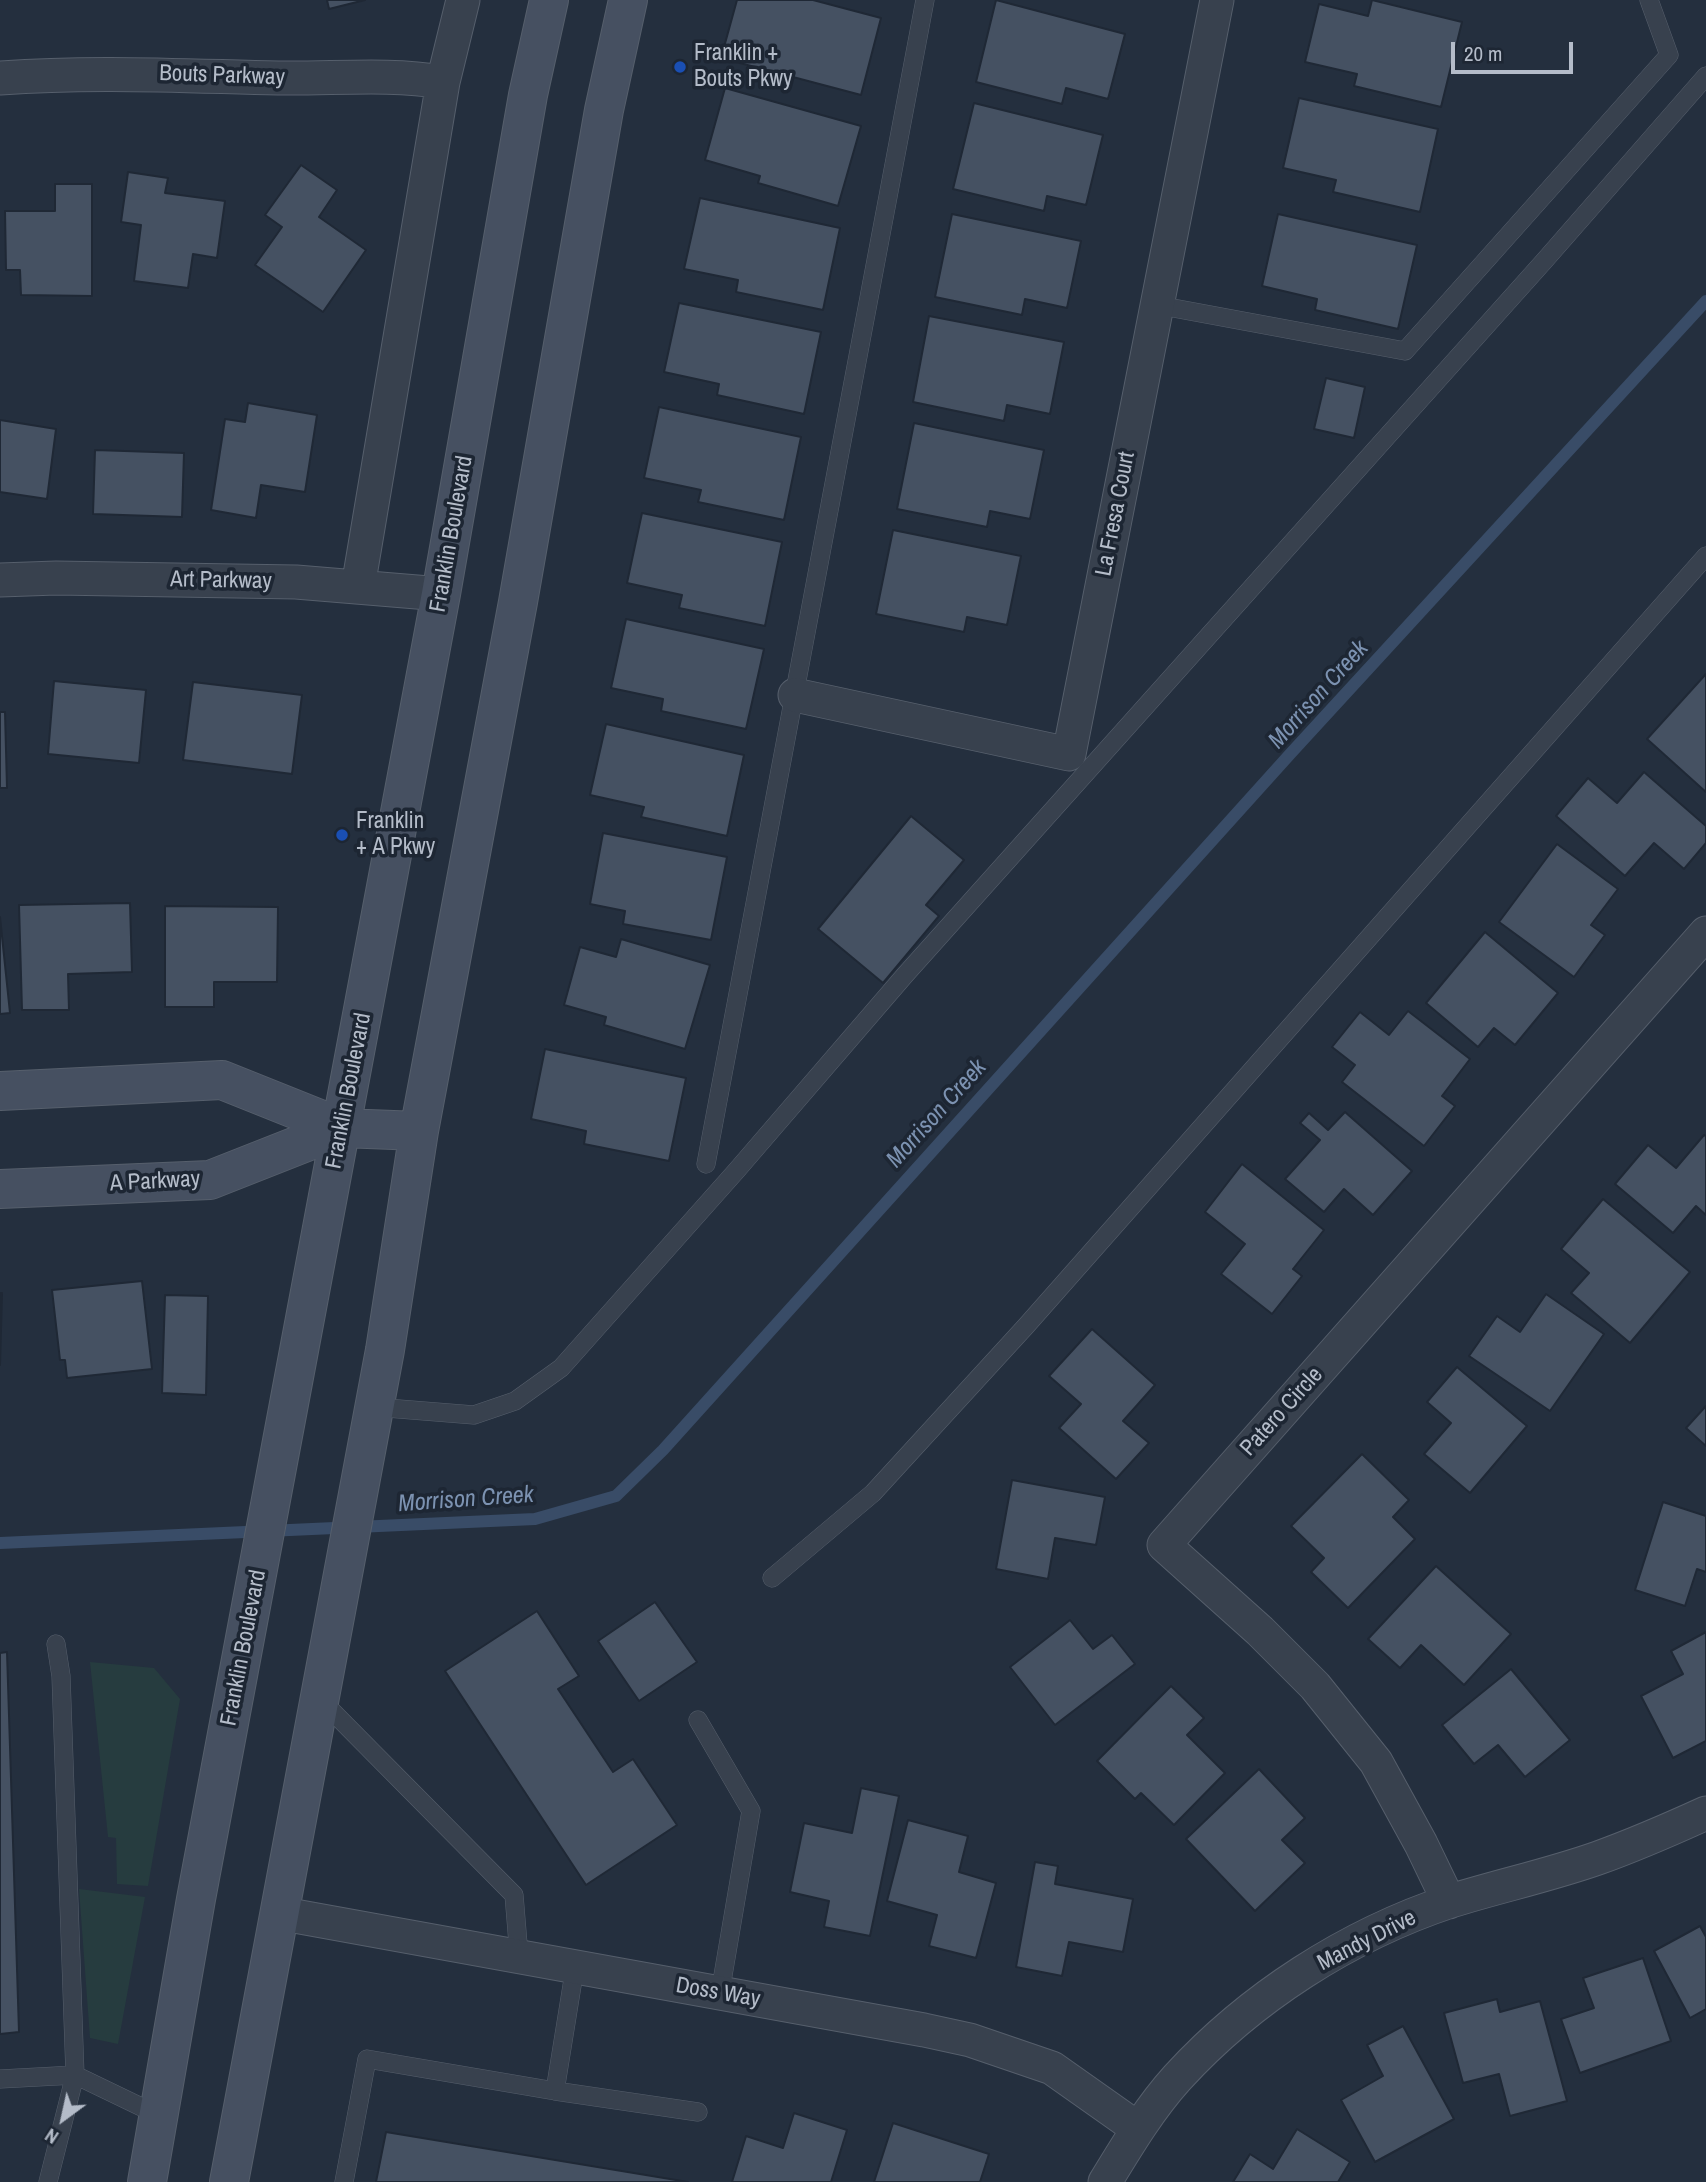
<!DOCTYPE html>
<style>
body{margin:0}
#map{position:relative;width:1706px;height:2182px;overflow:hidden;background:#242f3e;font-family:"Archivo Narrow",sans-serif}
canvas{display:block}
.north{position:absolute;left:28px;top:2084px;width:70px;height:70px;-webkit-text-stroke:5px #1d2633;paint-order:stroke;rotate:213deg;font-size:19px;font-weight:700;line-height:28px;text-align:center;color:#b4bcc9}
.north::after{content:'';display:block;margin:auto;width:24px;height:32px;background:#b4bcc9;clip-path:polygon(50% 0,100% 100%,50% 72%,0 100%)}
.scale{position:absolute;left:1451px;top:42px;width:122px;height:32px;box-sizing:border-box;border:4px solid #b4bcc9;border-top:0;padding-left:9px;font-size:21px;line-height:24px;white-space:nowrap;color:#b4bcc9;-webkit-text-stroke:5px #1d2633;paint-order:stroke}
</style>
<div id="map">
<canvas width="1706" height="2182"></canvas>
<div class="north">N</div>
<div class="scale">20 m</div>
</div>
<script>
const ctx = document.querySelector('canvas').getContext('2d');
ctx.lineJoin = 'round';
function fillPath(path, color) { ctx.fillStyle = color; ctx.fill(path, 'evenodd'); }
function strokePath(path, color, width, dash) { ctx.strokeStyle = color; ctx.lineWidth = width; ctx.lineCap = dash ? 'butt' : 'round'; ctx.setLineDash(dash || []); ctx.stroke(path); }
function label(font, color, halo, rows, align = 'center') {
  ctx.font = font + ' "Archivo Narrow",sans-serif'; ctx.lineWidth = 7; ctx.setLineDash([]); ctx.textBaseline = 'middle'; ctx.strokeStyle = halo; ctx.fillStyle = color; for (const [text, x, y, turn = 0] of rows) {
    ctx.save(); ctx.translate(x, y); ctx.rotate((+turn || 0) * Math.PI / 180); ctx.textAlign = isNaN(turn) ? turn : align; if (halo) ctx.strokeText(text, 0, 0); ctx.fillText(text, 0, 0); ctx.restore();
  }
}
fillPath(new Path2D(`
 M90 1662 154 1668 180 1699 148 1886 117 1884 116 1838 108 1837Z
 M79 1889 145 1897 118 2044 90 2038Z`), '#263c3f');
strokePath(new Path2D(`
 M0 1543 535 1519 616 1496 663 1450 1291 753 1706 301`), '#394c67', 12);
const building = new Path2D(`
 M327 0H365L329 9Z
 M737 0H813L881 18 861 95 721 58Z
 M996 0 1125 34 1108 99 1066 88 1062 104 976 82Z
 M1372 0 1462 22 1441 107 1354 86 1357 74 1305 62 1319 4 1368 16Z
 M725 88 861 126 838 206 758 183 760 176 705 160Z
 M1299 98 1438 129 1420 212 1333 192 1336 180 1283 168Z
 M974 103 1103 135 1086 205 1047 196 1044 211 953 189Z
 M301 165 337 190 319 217 366 250 323 312 255 265 282 227 265 215Z
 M128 172 168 178 165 193 225 201 217 258 193 254 188 288 134 281 141 225 121 222Z
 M55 184H92V296L21 295 20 270H6L5 211H55Z
 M700 198 840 228 823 310 736 292 738 280 684 269Z
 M952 214 1081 241 1067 308 1025 299 1022 315 935 297Z
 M1278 214 1417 245 1398 329 1315 310 1317 299 1262 286Z
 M679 303 821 332 804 414 717 395 719 384 664 372Z
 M929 316 1064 342 1050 414 1007 405 1004 421 913 402Z
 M1326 378 1365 387 1354 438 1314 429Z
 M248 403 317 415 305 492 261 485 256 518 211 510 225 419 245 422Z
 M659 407 801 437 784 520 698 502 701 490 644 478Z
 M0 420 56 429 47 499 0 492Z
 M914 423 1044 450 1030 519 990 511 987 527 897 509Z
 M95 450 184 453 182 517 93 514Z
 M642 513 782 542 765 626 679 608 682 595 627 583Z
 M893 530 1021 556 1007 625 967 617 964 632 876 614Z
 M626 619 764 649 746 729 661 711 663 699 611 688Z
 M1706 674V792L1647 739Z
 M54 681 146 690 139 763 48 754Z
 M193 682 302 695 292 774 183 760Z
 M0 712H5L7 788H0Z
 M606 724 744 755 727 836 641 817 644 807 590 795Z
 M1644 772 1706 826V843L1684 869 1654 843 1625 876 1556 816 1588 778 1617 803Z
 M911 816 964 860 926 905 939 916 883 983 818 929Z
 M603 833 727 857 711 940 623 924 625 911 590 904Z
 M1557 844 1618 889 1591 925 1605 935 1574 977 1499 922Z
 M130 903 132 972 68 974 69 1010H22L19 905Z
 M165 906 278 907 277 982H214V1007H165Z
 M0 917 10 1013 0 1014Z
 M1485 932 1558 993 1515 1045 1494 1028 1478 1047 1426 1003Z
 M621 939 710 965 685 1049 604 1025 606 1017 564 1005 580 947 616 957Z
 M1408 1011 1470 1059 1442 1096 1455 1106 1424 1146 1342 1082 1355 1065 1332 1047 1360 1012 1389 1035Z
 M545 1049 686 1078 669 1161 584 1144 586 1131 531 1119Z
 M1345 1112 1412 1171 1373 1215 1344 1189 1324 1212 1285 1179 1320 1140 1300 1123 1309 1113 1328 1130Z
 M1704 1135 1706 1136V1215L1696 1206 1673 1233 1615 1184 1648 1145 1676 1168Z
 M1242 1164 1324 1230 1293 1269 1302 1276 1272 1314 1221 1274 1245 1244 1205 1212Z
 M1603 1199 1690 1272 1630 1343 1571 1293 1589 1273 1561 1249Z
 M142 1281 152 1369 67 1378 65 1360H60L52 1290Z
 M0 1293H2L0 1365Z
 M1546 1294 1604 1334 1550 1411 1469 1356 1497 1316 1520 1332Z
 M165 1295 208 1296 206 1395 162 1393Z
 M1092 1329 1155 1385 1123 1421 1149 1443 1116 1479 1059 1428 1081 1404 1049 1376Z
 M1457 1367 1527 1426 1470 1493 1424 1454 1451 1423 1427 1402Z
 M1706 1406V1446L1686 1428Z
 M1362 1454 1409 1500 1393 1517 1415 1539 1348 1608 1311 1572 1324 1558 1291 1526Z
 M1012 1480 1105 1497 1096 1545 1055 1538 1048 1579 996 1569Z
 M1663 1502 1706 1516V1572L1697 1569 1685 1606 1635 1590Z
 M1436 1566 1511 1634 1464 1685 1421 1645 1400 1668 1368 1639Z
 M655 1602 697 1662 639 1701 598 1641Z
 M537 1611 579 1676 558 1689 613 1772 633 1759 677 1825 586 1885 445 1671Z
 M1070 1620 1093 1649 1112 1635 1135 1664 1055 1725 1010 1667Z
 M1706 1632V1741L1673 1758 1641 1696 1683 1674 1671 1651Z
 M7 1652 19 2032 0 2034V1653Z
 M1511 1669 1570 1740 1525 1777 1498 1745 1474 1764 1442 1725Z
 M1171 1686 1204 1718 1187 1735 1225 1773 1174 1825 1141 1793 1135 1799 1097 1761Z
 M1259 1769 1305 1818 1282 1840 1305 1863 1255 1911 1186 1839Z
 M861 1788 899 1796 870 1936 824 1927 829 1901 790 1892 804 1823 852 1833Z
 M908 1820 968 1836 959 1872 996 1883 976 1958 929 1946 937 1915 887 1901Z
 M1035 1862 1058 1866 1055 1884 1133 1899 1123 1952 1069 1942 1062 1976 1016 1967Z
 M1700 1926 1706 1937V2009L1690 2018 1654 1951Z
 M1643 1958 1671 2041 1580 2073 1561 2019 1594 2008 1583 1978Z
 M1497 1999 1500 2012 1540 2001 1567 2101 1510 2116 1499 2074 1463 2083 1444 2013Z
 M1403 2026 1454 2119 1375 2162 1341 2100 1383 2076 1367 2045Z
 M794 2113 847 2130 831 2182H732L746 2136 783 2148Z
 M893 2123 989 2154 980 2182H874Z
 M1297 2129 1350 2162 1338 2182H1233L1250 2154 1273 2169Z
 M386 2132 688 2182H376Z`);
fillPath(building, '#455162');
strokePath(building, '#1f2835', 2);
const lane = new Path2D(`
 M1157 305 1405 351 1669 55 1649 0
 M706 1164 925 0
 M374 1407 474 1415 515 1401 561 1368 737 1170 905 975 1545 260 1706 76
 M772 1578 873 1493 1026 1326 1706 556
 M321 1700 514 1895 519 1956
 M698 1720 751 1811 720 1993
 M575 1967 555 2091 698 2112
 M0 2079 75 2075 158 2115
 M48 2182 75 2075 61 1676 56 1644
 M344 2182 367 2059 555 2091`);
const street = new Path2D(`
 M0 78C93 71 185 76 278 78 333 79 388 73 443 82
 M0 580 56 578 296 582 441 594
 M358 587 443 82 463 0
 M795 695 1069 754 1217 0
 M1449 1902 1421 1844 1376 1762 1315 1686 1260 1631 1164 1545 1706 933
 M278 1913 924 2030 970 2040 1052 2068 1137 2128
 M1105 2182C1127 2146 1149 2109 1177 2078 1250 1998 1348 1935 1451 1901 1499 1886 1550 1875 1598 1858 1634 1845 1671 1829 1706 1813`);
const secondary = new Path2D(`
 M0 1091 222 1080 342 1128 419 1131
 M0 1189 210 1180 342 1128
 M147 2182 196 1899 441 594 528 95 549 0
 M229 2182 385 1350 419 1131 518 602 604 110 628 0`);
strokePath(lane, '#565f6c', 19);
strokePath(street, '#565f6c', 35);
strokePath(secondary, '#565f6c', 40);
strokePath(lane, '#38414e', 18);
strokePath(street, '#38414e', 33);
strokePath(secondary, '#465061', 38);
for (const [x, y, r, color] of [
 [680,67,7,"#1a4fb4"],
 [342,835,7,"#1a4fb4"]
]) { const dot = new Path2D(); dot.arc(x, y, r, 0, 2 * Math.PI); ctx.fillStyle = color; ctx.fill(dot); strokePath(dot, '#1d2633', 2.5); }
label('23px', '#b4bcc9', '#1d2633', [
 ["Franklin +",694,54],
 ["Bouts Pkwy",694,80],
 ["Franklin",356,822],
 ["+ A Pkwy",356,848]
], 'left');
label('23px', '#b4bcc9', '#1d2633', [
 ["Bouts Parkway",222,76,2],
 ["La Fresa Court",1116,514,-79],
 ["Franklin Boulevard",452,534,-80],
 ["Art Parkway",221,581,1],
 ["Franklin Boulevard",349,1091,-79],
 ["A Parkway",155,1182,-3],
 ["Patero Circle",1282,1412,-48],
 ["Franklin Boulevard",244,1648,-79],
 ["Mandy Drive",1367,1941,-27],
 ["Doss Way",718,1993,10]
]);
label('italic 24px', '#7c92b1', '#1d2633', [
 ["Morrison Creek",1319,695,-48],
 ["Morrison Creek",937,1114,-48],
 ["Morrison Creek",466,1500,-4]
]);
</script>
